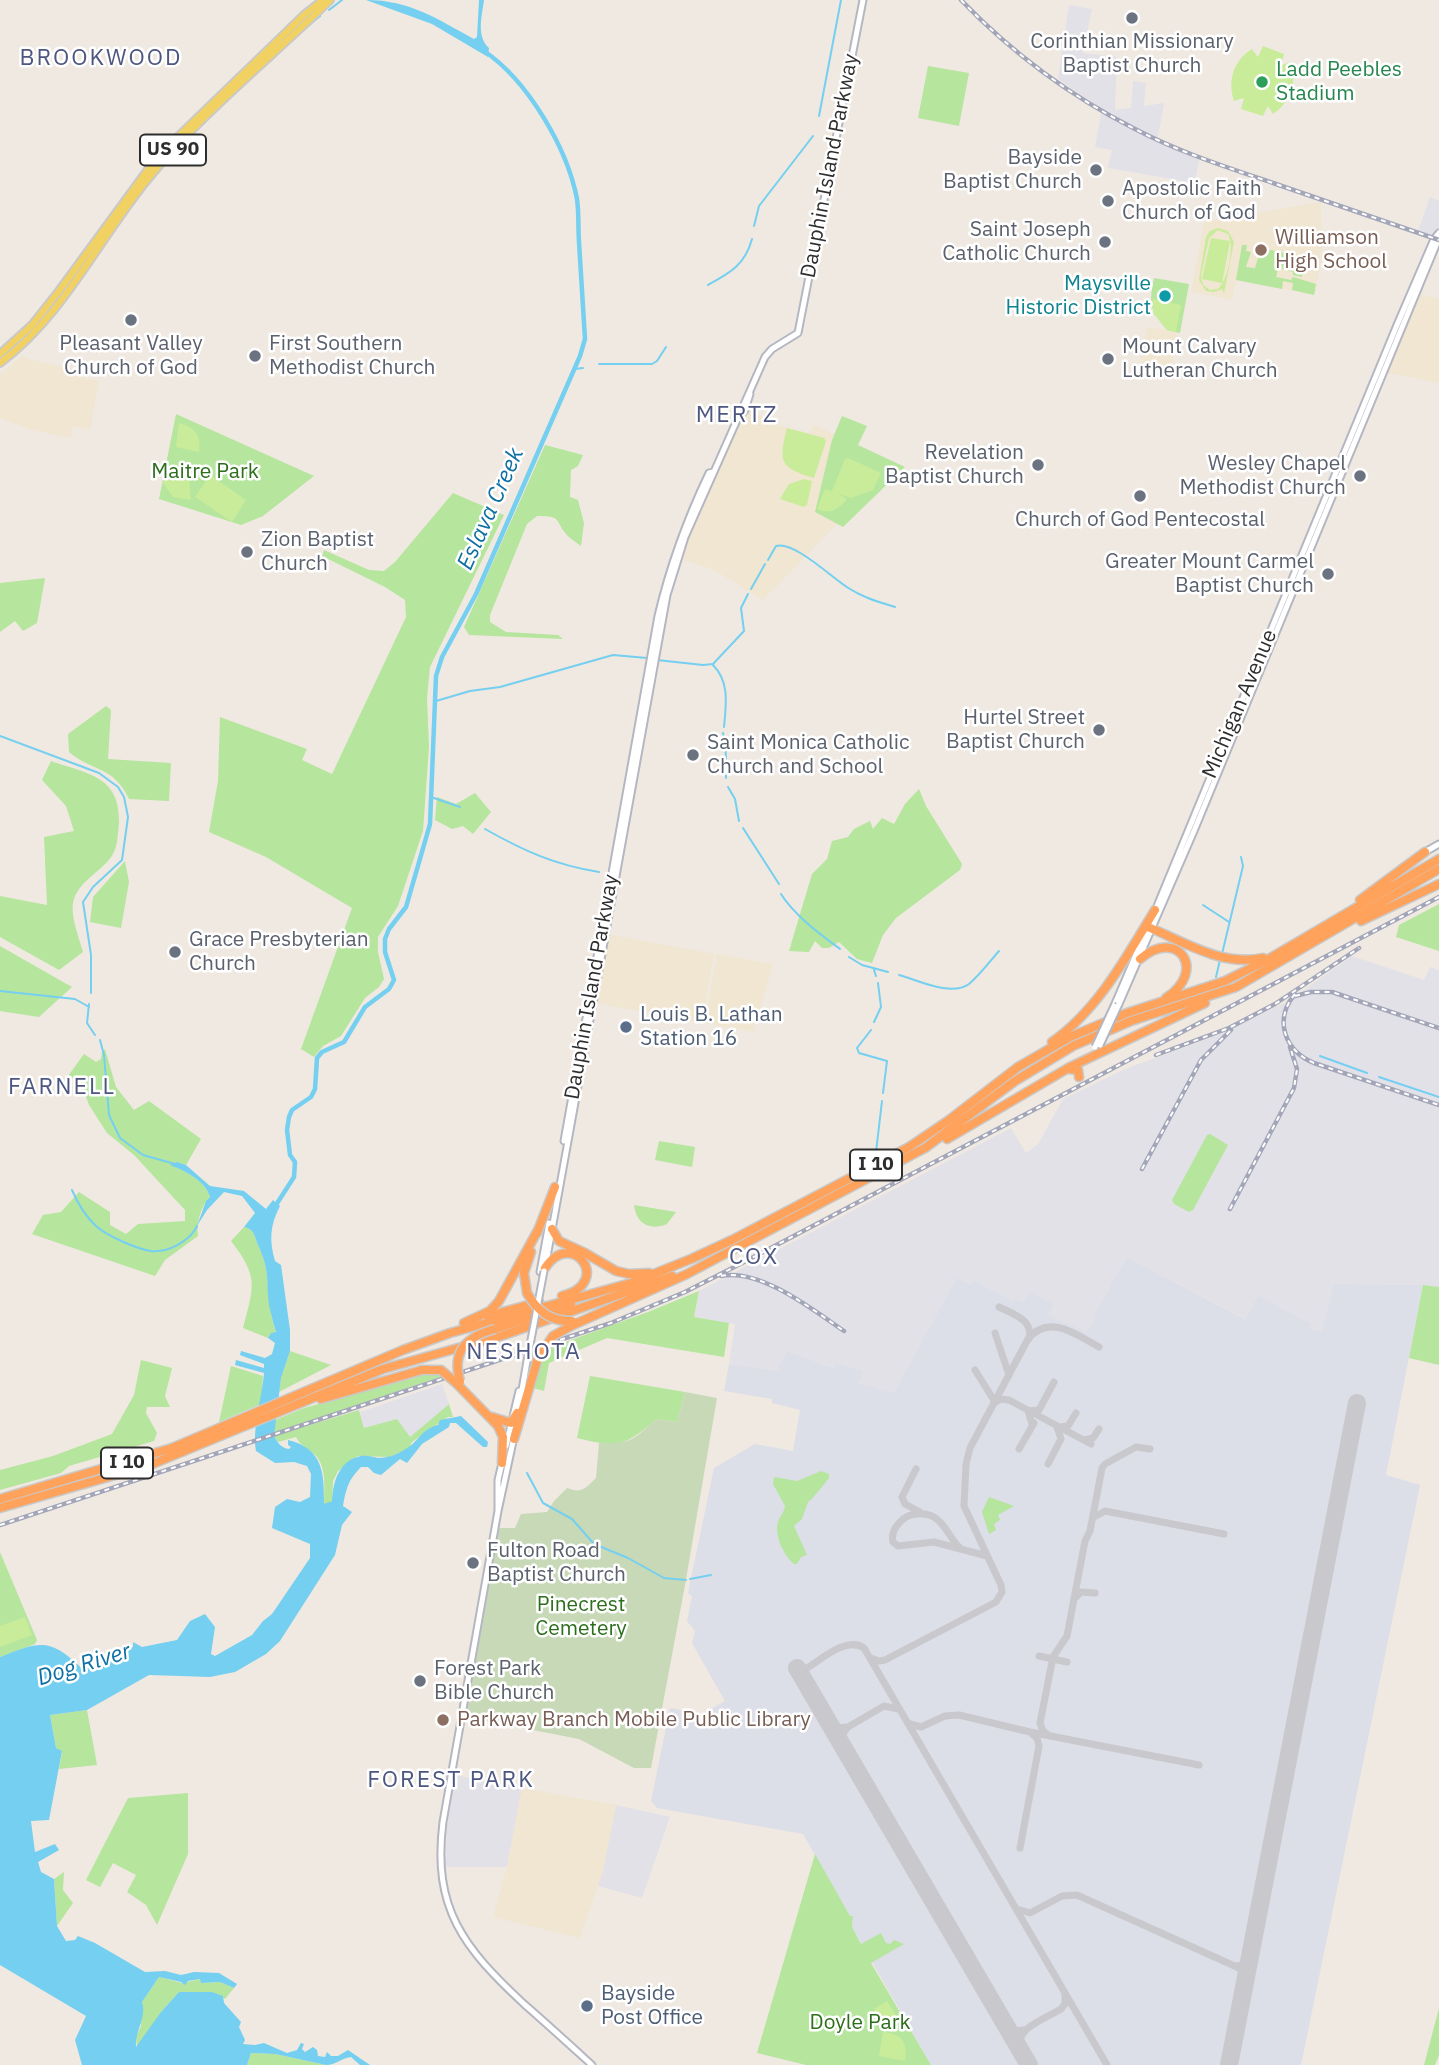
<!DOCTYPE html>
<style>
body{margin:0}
canvas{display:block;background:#efe9e1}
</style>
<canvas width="1439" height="2065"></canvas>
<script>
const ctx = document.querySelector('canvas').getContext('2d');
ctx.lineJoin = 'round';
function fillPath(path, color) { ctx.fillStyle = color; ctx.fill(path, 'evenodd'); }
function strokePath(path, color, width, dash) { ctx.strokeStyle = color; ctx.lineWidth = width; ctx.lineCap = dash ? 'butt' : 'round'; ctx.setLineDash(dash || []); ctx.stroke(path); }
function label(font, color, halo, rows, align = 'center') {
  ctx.font = font + ' "IBM Plex Sans",sans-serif'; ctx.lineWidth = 5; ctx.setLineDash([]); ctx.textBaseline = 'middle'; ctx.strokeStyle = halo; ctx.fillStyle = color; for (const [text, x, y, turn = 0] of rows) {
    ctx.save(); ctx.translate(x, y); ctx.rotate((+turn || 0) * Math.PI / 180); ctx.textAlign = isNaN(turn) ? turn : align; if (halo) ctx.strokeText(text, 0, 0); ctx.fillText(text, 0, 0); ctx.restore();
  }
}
fillPath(new Path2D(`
 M1069 5 1092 9 1083 53 1117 57 1115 110 1131 108 1133 81 1146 83 1144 106 1164 103 1157 142 1199 160 1195 183 1108 168 1112 150 1095 147 1102 109 1058 79Z
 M1430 197 1439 201V242L1417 234Z
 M1352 956 1424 980 1430 967 1439 970V1287L1423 1285 1334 1284 1323 1332 1310 1329 1258 1297 1247 1320 1127 1257 1085 1338 1047 1318 1030 1292 1024 1303 1013 1301 973 1280 914 1360 894 1394 858 1383 862 1372 837 1363 835 1368 787 1351 777 1371 729 1364 735 1324 694 1317 699 1291 1011 1128 1026 1153 1038 1144 1063 1099 1125 1069 1223 1033 1288 1001Z
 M442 1384 449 1404 410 1437 364 1428 360 1412Z
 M455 1775 522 1788 507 1867H445L447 1827Z
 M616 1805 670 1817 642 1898 598 1886Z`), '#e3e1e8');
fillPath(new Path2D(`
 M1321 202 1322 257 1315 295 1236 280 1232 300 1191 292 1204 222Z
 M1416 294 1439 298V383L1384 372Z
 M1147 327 1178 332 1169 378 1138 373Z
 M23 355 26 358 80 371 79 377 99 381 90 430 73 426 71 438 32 430 0 418V374Z
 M747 408 781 426 809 433 814 425 834 434 815 512 837 524 763 600 716 571 678 558 693 521Z
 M607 934 714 954 702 1023 595 1003Z
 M717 954 773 964 753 1032 704 1023Z
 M522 1788 616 1805 603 1871 580 1938 493 1917 507 1867Z`), '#f0e6d1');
fillPath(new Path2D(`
 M1127 1257 1246 1320 1258 1296 1311 1324 1310 1329 1322 1332 1334 1284 1423 1285 1386 1475 1420 1485 1301 2065H931L852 1927 853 1916H850L803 1834 657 1808 651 1801 670 1708 703 1714 725 1701 692 1643 695 1631 687 1621 692 1596 688 1593 714 1468 755 1444 793 1451 800 1410 772 1403V1399L724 1391 729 1364 777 1371 787 1351 834 1368 837 1363 863 1372 858 1383 894 1393 957 1278 970 1285 973 1280 1013 1301 1015 1299 1023 1303 1030 1292 1053 1304 1049 1315 1087 1333 1096 1316 1095 1314Z`), '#dcdee8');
fillPath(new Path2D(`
 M928 66 969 73 959 126 918 118Z
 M1242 245H1247L1246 251 1251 252 1246 267 1255 268 1261 248 1295 255V257H1289L1290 265 1299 267 1300 261H1304L1302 277 1293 275V272L1282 269V266L1278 265 1281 266V269H1278L1276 277 1291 280 1293 277 1316 284 1314 295 1292 290 1293 283 1283 281 1282 289 1236 280Z
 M1154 278 1189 284 1180 333 1167 330C1149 308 1149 305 1154 278Z
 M176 414 314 476 263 516 241 525 159 499Z
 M842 416 867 426 858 445 905 467 843 527 815 512 832 440Z
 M545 445 583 455 578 466 571 470 570 497 578 500 584 523 581 546C576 542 569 538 566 534 554 519 562 516 537 516L527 524 490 615V622L506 632 558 635 563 639 469 635 464 627Z
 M453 493 504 515 430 667 427 698 429 747 423 831 398 906 378 937V952L384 979 379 987 365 998 341 1036 323 1046 314 1057 301 1049 352 908 266 857 209 832 218 781 220 717 307 749 302 760 332 774 406 617 405 600 385 587 322 556 324 550 369 570 384 571 395 562Z
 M45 578 37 623 23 631 15 621 0 632V583Z
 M106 706 111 710 108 759 171 763 169 801 129 799C113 765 92 772 69 752L68 734Z
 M51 761C88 774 120 776 119 822 118 832 118 845 113 854 104 870 80 880 74 899 69 913 79 937 83 952L59 970 0 937V896L47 905 44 837 74 831 66 806 42 780Z
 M919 789 926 806 962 864 960 870 896 918 883 935 872 963 857 959 839 942 829 948H822L815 941 809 952 789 951 812 874 827 859 832 841 848 837 854 829 870 821 873 829 882 818 894 824 905 804Z
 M475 793 491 812 473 834 463 826 452 829 435 820 437 797 456 804Z
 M125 861 129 882 121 928 90 922 93 897Z
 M1439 904V951L1396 937 1399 925Z
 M0 946 72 987 39 1017 0 1011Z
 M105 1049 116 1087 134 1110 149 1101 201 1139 186 1165 177 1162 171 1165C186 1172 205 1180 210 1197 201 1206 196 1223 198 1236L165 1260 155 1276 32 1234 43 1215 61 1212 79 1192 110 1212V1225L126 1234 138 1224 185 1221V1210L134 1155 107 1133 89 1105 80 1080 68 1076 84 1054 96 1062 101 1059 102 1052Z
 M1210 1134 1228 1145 1193 1210 1189 1212 1174 1204 1172 1200 1207 1135Z
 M659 1141 695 1147 692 1167 655 1160Z
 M634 1205 676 1212 667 1224C650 1231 636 1224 634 1205Z
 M244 1227C256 1230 254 1237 259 1247 270 1273 266 1280 270 1306 271 1315 273 1324 276 1333H271L268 1338 243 1328C254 1286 259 1277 231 1241Z
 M1423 1285 1439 1287V1365L1409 1358Z
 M699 1291 694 1317 729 1323 724 1357 607 1338 549 1363 544 1391 533 1388 546 1349 648 1312Z
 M290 1351 331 1365 279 1392 281 1378Z
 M141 1360 172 1368 165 1396 170 1407H147L146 1413 157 1433 154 1441 69 1466 61 1473 0 1490V1470L53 1456 112 1434 134 1395Z
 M231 1366 263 1376 261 1404 219 1422Z
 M434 1372 446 1375 274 1433 275 1420 304 1408Z
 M590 1376 685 1392 677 1422 657 1419C623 1447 619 1448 577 1438Z
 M449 1404 453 1417H448L412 1442 409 1449 403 1451 389 1457 358 1456 353 1459 338 1471 333 1481 332 1501 324 1505C324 1490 327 1468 316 1456 309 1449 300 1446 296 1437L278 1442 274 1436 359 1410 364 1428 397 1419 410 1437Z
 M821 1471 829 1474V1478C826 1482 811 1501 808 1502L802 1519 794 1526 807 1555 801 1557 797 1564H794C784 1556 774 1535 778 1522 780 1516 784 1513 785 1506L773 1484 774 1477 797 1481Z
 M989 1497 1014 1506 998 1515 1000 1520 994 1524 996 1530 989 1534 982 1512Z
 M0 1552 37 1640 35 1644 0 1657Z
 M87 1710 97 1765 59 1769 62 1752 56 1748 50 1715Z
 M188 1793V1854L157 1925 146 1905 127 1892 136 1875 113 1863 100 1887 86 1880 128 1798Z
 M815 1854 850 1916H853L852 1927 861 1944 881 1933 886 1943 890 1944 894 1940 904 1944 871 1963 931 2065H806L757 2053Z
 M64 1872 63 1890 73 1903 57 1926 54 1879Z
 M159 1977 182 1983 201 1979 203 1983 220 1982 234 1988 225 1999 212 1992H179L161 2012 137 2048 136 2037 141 2026 142 2002Z
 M1439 2008V2055L1435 2065H1424Z
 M251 2053 275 2054 326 2065H247Z`), '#b6e59e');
fillPath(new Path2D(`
 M685 1392 717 1398 685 1585 651 1768H634L579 1739 466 1717 499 1528H515L521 1514 547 1512 554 1501 567 1488C581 1494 586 1488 596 1478L599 1443C631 1445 633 1439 657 1419L677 1422Z`), '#c8d9b8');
fillPath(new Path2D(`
 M1263 46 1284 54 1281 65 1291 62C1298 81 1290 103 1273 114L1268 106 1263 116 1241 109 1244 98 1234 101C1227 80 1234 60 1252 49L1258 57Z
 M1218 228 1228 231 1234 242 1224 293 1222 289 1214 292 1206 291 1199 280 1206 237 1210 231ZM1218 230 1228 234C1235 246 1228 280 1218 289L1210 290 1203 285 1201 276 1209 238Z
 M1211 238 1230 241 1222 283 1202 279Z
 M1153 299 1181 305 1176 332 1167 330 1153 313Z
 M179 423C195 427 202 436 199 452L176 447Z
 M787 428 824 438 826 441 814 478C780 468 778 462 787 428Z
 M848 458 881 473 873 490 851 498 838 493 847 499C839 509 829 515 817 509L825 489 832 491 845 459Z
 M183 475 189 478 191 500 173 497 162 482Z
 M210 475 246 500 232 522 195 497Z
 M804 479 812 481 807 505 804 507 780 499 789 484Z
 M25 1617 32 1635 0 1647V1626Z
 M887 2001 900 2022 887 2030 874 2009Z
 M883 2032C902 2034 908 2042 905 2061L879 2056Z`), '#c9ec9a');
fillPath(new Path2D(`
 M366 0C410 0 437 19 474 39L477 37 479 0H484C482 16 476 36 489 48L488 57 432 24Z
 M177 1162 186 1165 210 1186 244 1191 266 1209 273 1200 280 1206C270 1225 269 1240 275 1261L281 1265 290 1330V1351L281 1378 274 1436C278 1443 281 1448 289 1449L291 1447 288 1445V1440C324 1449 324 1474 324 1504L332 1501C333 1480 340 1460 361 1456 367 1455 373 1457 378 1458 387 1458 396 1455 404 1450 417 1444 421 1429 438 1425L440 1420 461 1416 488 1442 487 1447H483L456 1423H450L449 1427 422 1444 407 1463 400 1459 381 1475 374 1473 368 1467H361C349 1479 346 1488 343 1506L352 1512 342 1525 335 1555 280 1641 266 1654 235 1672 210 1677 149 1675 87 1710 50 1715 56 1748 62 1751 49 1820 31 1821 35 1852 55 1844 59 1850 38 1862 41 1872 54 1879 57 1926 66 1941 75 1940 78 1936 95 1943 145 1972 165 1971 181 1975 194 1972 219 1973 237 1984 234 1988 220 1982 201 1983 200 1979 188 1981 185 1985 181 1982 159 1977 142 2002C147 2017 135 2031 136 2047L161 2012 179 1992H212L223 1996 224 2003 241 2022 239 2027 245 2040 243 2044 255 2045 264 2043 287 2053 297 2050 301 2043 304 2044 302 2049 305 2052 313 2047 317 2050 318 2056 325 2057 327 2052 331 2056H338L348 2050 370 2065H360L351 2057C341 2058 336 2065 326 2065L275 2054 251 2053 247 2065H82L75 2040 86 2016 0 1965V1657C42 1640 50 1638 84 1670L111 1657V1655L133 1647V1642L142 1647 177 1640 190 1621 205 1614 215 1627 211 1654 215 1656 252 1635 263 1621 272 1614 310 1558V1544L272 1528 275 1507 287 1499 300 1502 310 1497 311 1474 307 1466 294 1462 275 1463 256 1451C252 1428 262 1398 264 1373L235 1365 236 1360 264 1368V1364L240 1355 241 1351 265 1358 272 1354 275 1343 268 1338 271 1333 276 1332C273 1323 271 1314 269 1305 266 1279 270 1273 259 1247 254 1237 256 1230 244 1227L255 1213 242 1196 224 1192 207 1210 197 1226 206 1201 210 1197C206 1181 185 1171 170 1165Z`), '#75cff0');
strokePath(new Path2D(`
 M329 10 342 0
 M302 31 320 16
 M819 116 841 0
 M754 226 759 206 813 136
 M708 285C730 273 745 265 752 239
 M599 364H652L657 361 666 347
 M574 369 583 368
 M768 560 776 546C795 541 833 579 850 589 864 598 879 602 895 607
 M751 589 765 564
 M657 660 703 665 713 664 744 631 741 608 748 594
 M713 665C730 682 726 705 724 727
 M436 701 470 691 500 687 613 655 647 658
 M723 733C727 749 726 762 726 778
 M0 736 99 773 118 787 124 797 128 817 122 860 93 887 83 902 91 955V993
 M728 787 735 799 739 821
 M431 797 460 807
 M743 828 779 884
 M485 829C524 851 555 865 599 872
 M781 894C794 915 820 934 840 949
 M1203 905 1229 922
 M1222 954 1243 866 1241 857
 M849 957 862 965 888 972
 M874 970 876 976
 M899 975C918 980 951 997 969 984 980 975 990 961 999 951
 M1216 977 1220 960
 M0 991 75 999 89 1007
 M89 1004 87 1023 95 1035
 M874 1022 881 1007 878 983
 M871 1030 857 1048 859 1053 887 1061 883 1093
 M100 1040 104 1055 109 1115 120 1138 143 1155 175 1164
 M1320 1056 1367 1073
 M1379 1077 1439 1097
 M876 1152 882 1101
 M72 1190C78 1204 85 1216 96 1226 107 1236 137 1249 151 1251 168 1253 190 1241 197 1226
 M527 1473 543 1503 572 1519 594 1544 628 1558 664 1578 686 1580
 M690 1579 711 1575`), '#75cff0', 2);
strokePath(new Path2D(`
 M274 1208 294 1177 295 1162 290 1155 287 1130 289 1117 292 1110 311 1097 315 1089 317 1058 322 1052 344 1042 365 1007 389 989 394 980 385 952V939L389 929 406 907 430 824 436 676 442 657 476 594 580 356 585 339C583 307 581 274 579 242 578 228 579 212 577 199 567 147 527 80 484 51`), '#75cff0', 4.5);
strokePath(new Path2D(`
 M999 1307C1013 1314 1034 1320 1029 1339
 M995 1333 1009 1375
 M975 1370 995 1402
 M994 1403 1001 1399 1009 1400 1091 1444
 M1032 1424 1028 1411 1039 1410 1054 1382
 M1060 1427 1068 1426 1076 1413
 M1085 1440 1093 1438 1099 1429
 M1019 1449 1034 1423
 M1048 1464 1061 1439 1057 1427
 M916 1469 902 1497 905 1504 920 1512
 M1094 1517 1105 1511 1224 1534
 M960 1548C952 1541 948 1530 940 1522 930 1511 910 1511 900 1522 894 1528 891 1534 893 1542L898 1546 934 1542 987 1556
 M1074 1599 1081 1592 1095 1593
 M1039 1656 1067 1662
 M871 1658 879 1661 885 1660 996 1602 1002 1592 1001 1585 964 1506 966 1464 970 1448 1028 1339C1049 1313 1077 1335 1099 1347
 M804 1679V1673L807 1668C822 1659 847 1636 864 1648L1107 2065
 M829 1722 838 1728 847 1727
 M910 1724 921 1727 945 1716 959 1715 1030 1732 1199 1765
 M1050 1736 1043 1731 1040 1723 1053 1657 1067 1636 1085 1541 1090 1531 1102 1468 1105 1464 1136 1447 1150 1449
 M842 1746V1735L848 1727 884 1706 898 1709
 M1020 1848 1039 1746 1037 1738 1031 1733
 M1017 1909 1030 1913 1062 1896 1077 1895 1239 1968 1244 1974 1246 1980
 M1235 1966 1244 1965 1250 1958
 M1005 2024 1014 2031 1024 2030
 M1020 2050C1014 2028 1045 2019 1061 2009L1065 2004V1995`), '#c9c8cc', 7);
strokePath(new Path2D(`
 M797 1668 1029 2065
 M1229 2065 1357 1403`), '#c9c8cc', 18);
const secondary = new Path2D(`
 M740 416 745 410 750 394
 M1425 852 1439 844
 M1155 911 1397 325 1434 239 1439 233
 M1119 1004 1194 831 1439 238
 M1114 1006 1147 929
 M564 1141 658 616C670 565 687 519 709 473L713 472
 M545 1268 667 595 685 537 765 357 772 349 798 333 863 0
 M540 1272 549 1223
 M518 1413 527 1361
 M514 1437 498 1511 443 1822C432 1909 464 1948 524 2004 547 2024 570 2045 592 2065
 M506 1446 519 1391
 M498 1511V1480L502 1463`);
const primary = new Path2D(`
 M0 354 32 325 59 291 158 156 304 15 323 0
 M0 363C63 316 98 240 147 180 199 115 271 58 330 0`);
const motorway = new Path2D(`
 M1360 900 1425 852
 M1361 921 1439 884
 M1148 927C1185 942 1222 967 1263 958
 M1140 959C1178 926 1208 971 1166 998
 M1052 1042C1098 1010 1127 956 1155 910
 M1069 1069 1078 1070 1079 1077
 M947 1139 1070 1067 1205 1003
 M552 1229 559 1241 585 1253 616 1271 629 1274 649 1273
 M537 1233 555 1187
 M545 1268C572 1227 614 1283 562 1296
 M527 1293 524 1273 531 1252
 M488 1316 539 1302
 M464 1323 490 1311 499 1301 538 1230
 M573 1325 687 1274 925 1148 1015 1081 1073 1046 1131 1021 1236 987 1439 869
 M495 1329 571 1304
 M456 1383 498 1426 503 1437 502 1463
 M321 1399 422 1370
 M492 1417 511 1423 517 1413
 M514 1439 538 1358
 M0 1499 172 1448 403 1350 450 1333 631 1283 691 1259 732 1240 909 1147 949 1120 1018 1067 1070 1037 1127 1013 1225 981 1267 960 1439 859
 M0 1508 150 1465 383 1369 501 1336 672 1276`);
strokePath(secondary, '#b4b7c1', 9);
strokePath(primary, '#c9c9c9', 10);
strokePath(motorway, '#c9c9c9', 11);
strokePath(secondary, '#fff', 5);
strokePath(primary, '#f2d163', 6);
strokePath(motorway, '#ffa35c', 8);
const rail = new Path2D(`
 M961 0C1011 52 1070 96 1135 129 1179 152 1226 167 1273 183 1328 202 1384 221 1439 240
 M1295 994C1273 1020 1285 1051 1314 1063L1439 1105
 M1295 996 1311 992H1332L1439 1028
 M1156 1055 1229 1028 1275 1004 1359 948
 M1142 1169 1201 1060 1231 1030
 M1230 1209 1294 1088 1297 1069 1290 1047
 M721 1276C760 1268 813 1310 844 1331
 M0 1525 611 1323 685 1292 748 1260 1439 897`);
strokePath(rail, '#a3a6b8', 4.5);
strokePath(rail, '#fff', 2, [5]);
const secondaryBridge = new Path2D(`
 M1100 1045 1119 1004
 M1095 1047 1114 1006
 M527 1361 544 1271`);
const motorwayBridge = new Path2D(`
 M527 1293C537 1311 552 1322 572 1321
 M538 1358 553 1336 573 1325
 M422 1370H441L456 1383
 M460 1381C451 1350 468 1336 495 1329`);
strokePath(secondaryBridge, '#b4b7c1', 9, []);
strokePath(motorwayBridge, '#c9c9c9', 11, []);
strokePath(secondaryBridge, '#fff', 5);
strokePath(motorwayBridge, '#ffa35c', 8);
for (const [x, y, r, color] of [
 [1132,18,7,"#6b7280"],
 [1262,82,7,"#2e9e5b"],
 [1096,170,7,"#6b7280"],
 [1108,201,7,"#6b7280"],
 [1105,242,7,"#6b7280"],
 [1261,250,7,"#8d6e63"],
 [1165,296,7,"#0f9aa8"],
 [131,320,7,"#6b7280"],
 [255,356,7,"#6b7280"],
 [1108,359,7,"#6b7280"],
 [1038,465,7,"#6b7280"],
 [1360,476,7,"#6b7280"],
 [1140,496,7,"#6b7280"],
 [247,552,7,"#6b7280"],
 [1328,574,7,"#6b7280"],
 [1099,730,7,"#6b7280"],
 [693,755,7,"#6b7280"],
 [175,952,7,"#6b7280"],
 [626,1027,7,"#5c6f8a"],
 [473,1563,7,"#6b7280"],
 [420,1681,7,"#6b7280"],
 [443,1720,7,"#8d6e63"],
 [587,2006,7,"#5c6f8a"]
]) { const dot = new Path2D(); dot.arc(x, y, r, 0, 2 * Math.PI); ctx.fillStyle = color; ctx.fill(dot); strokePath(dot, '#fff', 2.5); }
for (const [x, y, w] of [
 [173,150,66],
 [876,1165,52],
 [127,1463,52]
]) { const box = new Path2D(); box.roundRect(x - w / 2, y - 15.5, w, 31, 5); ctx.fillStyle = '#fff'; ctx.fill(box); strokePath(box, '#2e2e2e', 2); }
label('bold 19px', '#2e2e2e', null, [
 ["US 90",173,150],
 ["I 10",876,1165],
 ["I 10",127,1463]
]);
label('21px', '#5b616d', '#fff', [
 ["Corinthian Missionary",1132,42,"center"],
 ["Baptist Church",1132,66,"center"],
 ["Bayside",1082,158,"right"],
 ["Baptist Church",1082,182,"right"],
 ["Apostolic Faith",1122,189],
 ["Church of God",1122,213],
 ["Saint Joseph",1091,230,"right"],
 ["Catholic Church",1091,254,"right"],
 ["Pleasant Valley",131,344,"center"],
 ["Church of God",131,368,"center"],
 ["First Southern",269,344],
 ["Methodist Church",269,368],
 ["Mount Calvary",1122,347],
 ["Lutheran Church",1122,371],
 ["Revelation",1024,453,"right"],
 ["Baptist Church",1024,477,"right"],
 ["Wesley Chapel",1346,464,"right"],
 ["Methodist Church",1346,488,"right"],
 ["Church of God Pentecostal",1140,520,"center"],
 ["Zion Baptist",261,540],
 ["Church",261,564],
 ["Greater Mount Carmel",1314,562,"right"],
 ["Baptist Church",1314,586,"right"],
 ["Hurtel Street",1085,718,"right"],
 ["Baptist Church",1085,742,"right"],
 ["Saint Monica Catholic",707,743],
 ["Church and School",707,767],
 ["Grace Presbyterian",189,940],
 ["Church",189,964],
 ["Fulton Road",487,1551],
 ["Baptist Church",487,1575],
 ["Forest Park",434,1669],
 ["Bible Church",434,1693]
], 'left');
label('21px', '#27864d', '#fff', [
 ["Ladd Peebles",1276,70],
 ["Stadium",1276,94]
], 'left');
label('21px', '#2e2e2e', '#fff', [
 ["Dauphin Island Parkway",830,166,-79],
 ["Michigan Avenue",1240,704,-67],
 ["Dauphin Island Parkway",592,987,-80]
]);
label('21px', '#785e54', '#fff', [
 ["Williamson",1275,238],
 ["High School",1275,262],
 ["Parkway Branch Mobile Public Library",457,1720]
], 'left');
label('21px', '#0d838f', '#fff', [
 ["Maysville",1151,284],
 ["Historic District",1151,308]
], 'right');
label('21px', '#2c6e1b', '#fff', [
 ["Maitre Park",205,472],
 ["Pinecrest",581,1605],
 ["Cemetery",581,1629],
 ["Doyle Park",860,2023]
]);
label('21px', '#4e5e75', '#fff', [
 ["Louis B. Lathan",640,1015],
 ["Station 16",640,1039],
 ["Bayside",601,1994],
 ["Post Office",601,2018]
], 'left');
ctx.letterSpacing = '2px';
label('23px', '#4d5680', '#fff', [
 ["BROOKWOOD",101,58],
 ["MERTZ",737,415],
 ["FARNELL",62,1087],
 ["COX",754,1257],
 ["NESHOTA",524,1352],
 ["FOREST PARK",451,1780]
]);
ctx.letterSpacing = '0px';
label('italic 23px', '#0d6fa3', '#fff', [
 ["Eslava Creek",491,509,-66],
 ["Dog River",84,1665,-17]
]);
</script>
